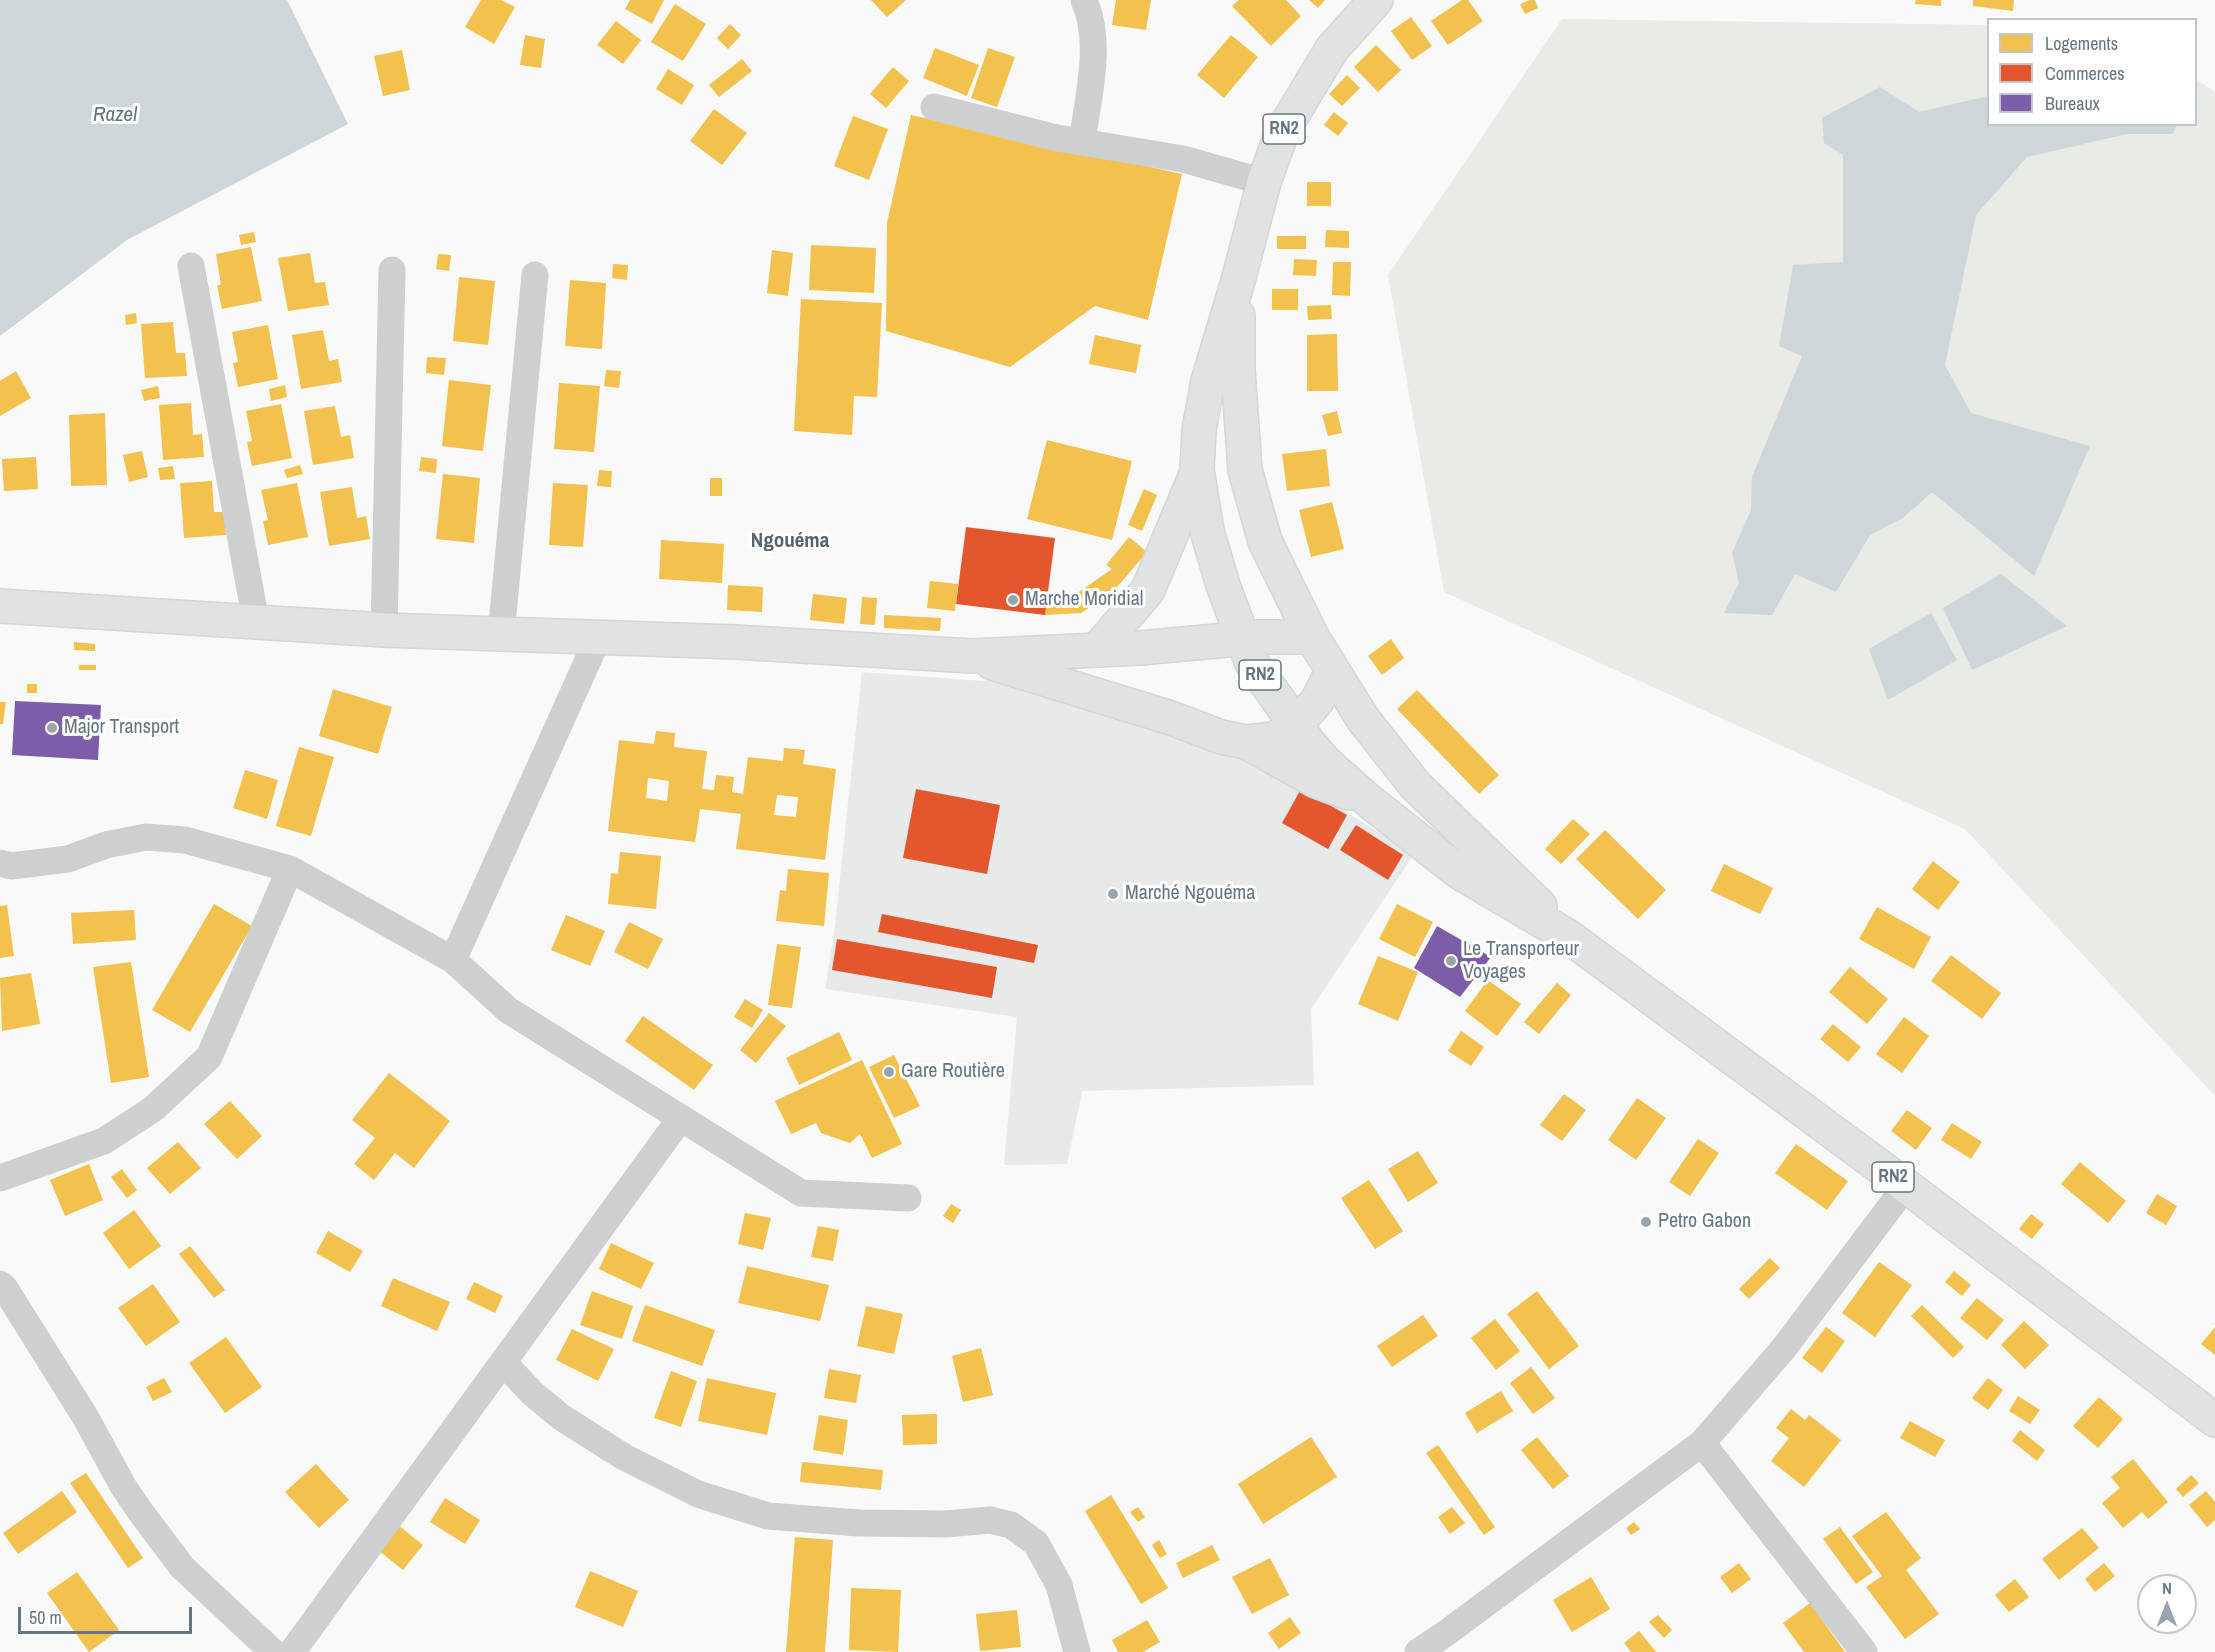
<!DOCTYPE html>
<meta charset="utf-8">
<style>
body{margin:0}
#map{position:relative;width:2215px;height:1652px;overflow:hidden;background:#f9f9f9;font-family:"Archivo Narrow",sans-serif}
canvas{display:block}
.legend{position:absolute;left:1987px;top:18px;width:210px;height:108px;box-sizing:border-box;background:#fff;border:2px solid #c1c8cd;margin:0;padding:8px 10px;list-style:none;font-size:18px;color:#657683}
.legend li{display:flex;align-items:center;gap:12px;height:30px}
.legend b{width:30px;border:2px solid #c1c8cd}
.north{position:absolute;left:2137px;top:1574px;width:60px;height:60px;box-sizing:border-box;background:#fff;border:2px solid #c1c8cd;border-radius:50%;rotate:0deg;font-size:16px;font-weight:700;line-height:24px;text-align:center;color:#657683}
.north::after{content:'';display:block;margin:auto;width:21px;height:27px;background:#99a4ac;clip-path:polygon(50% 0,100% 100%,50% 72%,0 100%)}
.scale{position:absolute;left:18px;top:1607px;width:174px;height:27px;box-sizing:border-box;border:3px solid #657683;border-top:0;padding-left:8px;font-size:18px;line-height:21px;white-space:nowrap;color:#657683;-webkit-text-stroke:4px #fff;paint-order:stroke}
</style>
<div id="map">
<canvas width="2215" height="1652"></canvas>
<ul class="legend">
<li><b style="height:16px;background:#f2c14e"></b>Logements</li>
<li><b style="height:16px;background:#e4572e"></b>Commerces</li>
<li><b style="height:16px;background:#7b5ea7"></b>Bureaux</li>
</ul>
<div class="north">N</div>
<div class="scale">50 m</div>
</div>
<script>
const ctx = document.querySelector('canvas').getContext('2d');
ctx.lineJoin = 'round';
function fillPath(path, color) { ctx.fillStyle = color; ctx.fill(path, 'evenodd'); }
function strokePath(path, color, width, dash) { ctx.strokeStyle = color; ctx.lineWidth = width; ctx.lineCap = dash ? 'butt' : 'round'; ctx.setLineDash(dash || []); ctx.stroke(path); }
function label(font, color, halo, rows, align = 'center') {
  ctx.font = font + ' "Archivo Narrow",sans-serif'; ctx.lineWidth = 6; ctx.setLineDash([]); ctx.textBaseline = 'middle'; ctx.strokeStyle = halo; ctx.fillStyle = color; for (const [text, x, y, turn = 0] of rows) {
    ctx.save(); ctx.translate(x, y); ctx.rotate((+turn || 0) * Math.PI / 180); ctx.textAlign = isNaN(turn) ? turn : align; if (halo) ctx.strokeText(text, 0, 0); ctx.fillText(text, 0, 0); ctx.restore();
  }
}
fillPath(new Path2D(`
 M862 672 997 682 1109 709 1277 769 1414 854 1311 1009 1314 1085 1082 1091 1067 1164 1004 1165 1017 1017 825 989 834 934Z`), '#e8e9e9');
fillPath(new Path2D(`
 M1562 19 1988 25V124H2196V79L2215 92V1096L1965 829 1444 592 1388 275Z`), '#e8ebe6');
fillPath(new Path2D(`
 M0 0H287L348 124 127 240 0 336Z
 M1880 87 1919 112 1988 96V124L2177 125 2173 134H2127L2027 157 1976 215 1945 365 1971 413 2090 446 2034 576 1932 492 1903 518 1870 535 1836 592 1795 574 1772 615 1724 613 1739 583 1732 553 1751 510 1752 477 1802 356 1779 346 1793 265 1843 262V155L1824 143 1822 118Z
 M2001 574 2067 626 1972 670 1943 608Z
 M1931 613 1957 660 1888 700 1869 649Z`), '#ced6d9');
fillPath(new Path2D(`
 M481 0H501L515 7 494 44 465 27Z
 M630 0H664L652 24 625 9Z
 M871 0H906L887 17Z
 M1116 0H1151L1146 30 1112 25Z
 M1239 0H1286L1301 16 1271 46 1232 6Z
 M1309 0H1325L1318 8Z
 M1462 0H1468L1483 21 1448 45 1431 21Z
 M1530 0H1535L1538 8 1525 14 1520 4Z
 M1916 0H1941V6L1915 4Z
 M1973 0H2014L2013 11 1973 6Z
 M675 4 706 24 683 61 651 42Z
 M1411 17 1432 46 1412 60 1391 31Z
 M616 21 641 40 623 64 597 45Z
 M730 24 741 35 728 49 717 38Z
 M525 35 545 39 541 68 520 65Z
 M1231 35 1258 57 1224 98 1197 75Z
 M1376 45 1401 70 1378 92 1354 67Z
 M935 48 979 65 967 96 923 78Z
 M988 48 1015 57 997 107 971 98Z
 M402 50 410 90 383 96 374 56Z
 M742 59 752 71 719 97 709 85Z
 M893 67 909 81 886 108 870 94Z
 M668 69 694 85 682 105 656 89Z
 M1347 75 1360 88 1342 106 1329 94Z
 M714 109 747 133 722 165 690 141Z
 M1334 112 1348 123 1338 136 1324 125Z
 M911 115 1182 174 1148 320 1095 306 1010 367 886 331 887 223Z
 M853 116 888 129 869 180 834 166Z
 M1307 182H1331V206H1307Z
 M1326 230 1349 231V248L1325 247Z
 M254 232 256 242 241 245 239 235Z
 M1277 236H1306V249H1277Z
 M811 245 876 248 874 293 809 290Z
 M251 247 262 301 222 309 217 285H221L216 254Z
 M772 250 793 253 788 296 767 293Z
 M310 253 315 283 325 282 329 305 288 311 278 258Z
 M438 254 451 255 449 271 436 269Z
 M1294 259 1317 260 1316 276 1293 275Z
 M1333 262H1351L1350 296 1332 295Z
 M613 264 628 265 627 280 612 278Z
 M459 277 495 281 488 345 453 341Z
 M570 280 606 283 602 349 565 346Z
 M1272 289H1298V310H1272Z
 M801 299 882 303 877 397 854 396 852 435 794 431Z
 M1331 305 1332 319 1308 320 1307 306Z
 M136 313 137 323 126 325 125 315Z
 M173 322 176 353H185L187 376 145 378 141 324Z
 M268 325 278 379 238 387 233 363 238 362 232 332Z
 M323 330 329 361 338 359 342 382 301 389 292 335Z
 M1337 334 1338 391H1307V335Z
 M1095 335 1141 345 1136 373 1089 364Z
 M427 357 446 358 444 375 426 373Z
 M606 370 621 371 619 388 604 386Z
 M16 371 31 398 0 416V381Z
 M449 380 491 385 483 451 442 446Z
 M559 383 600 386 594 452 554 449Z
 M285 385 287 397 271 401 269 389Z
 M158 386 160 398 144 401 141 390Z
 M191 403 193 435 202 434 204 457 163 460 159 405Z
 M281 404 292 458 252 466 247 442 252 441 246 411Z
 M335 406 341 437 350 435 354 458 313 465 304 411Z
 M1337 411 1342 433 1328 436 1322 415Z
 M105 413 107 485 71 486 69 415Z
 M1047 440 1132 461 1112 540 1027 519Z
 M1326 449 1330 486 1287 491 1282 454Z
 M142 451 148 477 129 482 123 455Z
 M36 457 38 489 4 491 2 459Z
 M421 457 437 459 436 473 419 471Z
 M300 465 303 474 287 478 284 470Z
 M173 466 175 479 160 480 158 468Z
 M599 470 612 471 611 487 597 486Z
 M443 474 480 478 474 543 436 539Z
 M710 478H722V496H710Z
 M212 481 214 512H224L226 535 184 538 180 483Z
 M297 483 308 537 268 545 263 521 268 520 261 490Z
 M553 483 588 485 583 547 549 545Z
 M352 487 357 518 366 516 370 539 329 546 320 492Z
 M1144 489 1157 495 1142 531 1128 525Z
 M1332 502 1344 549 1311 557 1299 510Z
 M1129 537 1147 552 1112 593 1081 613 1045 615 1047 598 1073 596 1112 569 1106 565Z
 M661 540 724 544 722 583 659 579Z
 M930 581 958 584 955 611 927 608Z
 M728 585 763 587 762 612 727 610Z
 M813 594 847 598 844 624 810 620Z
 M862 597 877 598 875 625 860 624Z
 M884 615 941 618 940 631 884 628Z
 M1391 639 1404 658 1382 675 1368 656Z
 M74 642 95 644V651L74 650Z
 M79 665H96V670H79Z
 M27 684H37V693H27Z
 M333 689 392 707 378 754 319 736Z
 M1417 690 1499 775 1479 794 1397 709Z
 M0 702H6L3 724H0Z
 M656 731 675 733 674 747 707 751 702 789 714 790 716 775 734 777 732 792 743 794 748 757 783 761 784 748 805 750 803 764 836 769 825 860 736 849 741 814 700 809 695 842 608 831 619 740 654 744ZM648 778 669 781 667 801 646 798ZM777 795 798 797 796 817 774 815Z
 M299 747 334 757 311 836 276 826Z
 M245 770 278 780 267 819 233 808Z
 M1573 819 1590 834 1561 864 1545 849Z
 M1605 830 1666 890 1638 919 1576 859Z
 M620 852 661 856 656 909 608 904 611 873 618 874Z
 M1933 861 1960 882 1938 910 1912 889Z
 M1724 864 1773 888 1760 914 1711 891Z
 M788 869 829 873 824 926 776 921 780 890 786 891Z
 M214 904 252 926 190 1032 152 1010Z
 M1397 904 1433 922 1415 957 1379 939Z
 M7 905 14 956 0 958V906Z
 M1877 907 1931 937 1914 969 1859 939Z
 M134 910 136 940 73 944 71 913Z
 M566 915 605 931 590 966 551 950Z
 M629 922 663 939 648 969 614 952Z
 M777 944 801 947 792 1008 768 1005Z
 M1951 955 2001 993 1982 1019 1931 981Z
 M1378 956 1418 972 1398 1021 1358 1004Z
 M131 962 149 1077 111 1083 93 967Z
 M1850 967 1888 999 1867 1024 1829 992Z
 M31 973 40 1024 2 1031 0 978Z
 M1488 980 1521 1004 1497 1036 1465 1011Z
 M1557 983 1571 995 1539 1034 1524 1022Z
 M745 999 763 1010 752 1028 734 1017Z
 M769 1013 786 1026 756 1063 740 1050Z
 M643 1016 713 1065 694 1090 625 1041Z
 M1904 1017 1929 1036 1902 1073 1876 1054Z
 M1833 1024 1861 1047 1848 1062 1820 1039Z
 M1461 1031 1484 1047 1471 1066 1448 1051Z
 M839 1032 852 1060 799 1085 786 1058Z
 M894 1055 920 1106 894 1118 869 1067Z
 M862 1060 902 1144 872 1158 860 1134 850 1143 821 1133 816 1123 791 1134 775 1101Z
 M389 1073 450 1121 414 1168 395 1153 374 1180 354 1164 375 1138 352 1120Z
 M1564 1094 1586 1110 1562 1141 1540 1125Z
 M1637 1098 1666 1118 1636 1160 1608 1140Z
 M230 1101 262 1136 237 1159 204 1124Z
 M1907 1110 1932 1128 1916 1150 1891 1131Z
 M1952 1123 1982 1142 1971 1159 1941 1140Z
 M1698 1139 1719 1153 1690 1196 1669 1182Z
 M178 1142 201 1168 170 1194 147 1168Z
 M1796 1144 1848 1181 1827 1210 1775 1173Z
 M1418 1151 1438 1183 1408 1202 1388 1169Z
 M2080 1162 2126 1201 2108 1223 2061 1184Z
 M89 1164 103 1200 65 1216 50 1180Z
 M122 1169 137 1190 127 1198 111 1177Z
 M1369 1180 1403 1231 1375 1249 1341 1198Z
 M2157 1194 2177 1206 2166 1225 2146 1213Z
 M951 1204 961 1210 953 1223 943 1216Z
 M134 1210 161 1246 129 1269 103 1233Z
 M745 1213 771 1218 763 1250 738 1244Z
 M2031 1214 2044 1224 2032 1239 2019 1229Z
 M818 1226 839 1230 833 1261 811 1257Z
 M328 1231 363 1251 350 1272 316 1253Z
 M611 1243 654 1263 641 1289 599 1269Z
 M190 1246 225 1290 214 1298 179 1254Z
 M1770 1258 1780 1268 1749 1299 1739 1289Z
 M1879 1262 1912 1285 1875 1337 1842 1313Z
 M747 1266 829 1285 820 1321 738 1303Z
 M1954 1271 1971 1285 1962 1296 1945 1282Z
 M393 1278 450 1302 437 1331 381 1306Z
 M474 1282 503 1296 495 1313 466 1299Z
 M153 1284 180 1322 146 1346 118 1308Z
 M592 1291 633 1306 622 1339 580 1325Z
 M1537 1291 1579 1346 1549 1369 1507 1314Z
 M1977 1298 2004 1320 1987 1340 1960 1318Z
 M645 1305 715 1330 702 1366 632 1341Z
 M1922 1305 1964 1347 1953 1358 1911 1316Z
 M866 1306 903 1314 894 1354 857 1346Z
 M1423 1315 1438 1336 1392 1367 1377 1346Z
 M1495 1319 1520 1351 1496 1370 1471 1338Z
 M2024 1321 2049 1345 2025 1369 2001 1345Z
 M1826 1327 1845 1341 1822 1373 1802 1358Z
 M2215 1327V1355L2201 1344Z
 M572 1329 614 1349 598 1381 556 1360Z
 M226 1337 262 1387 225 1413 189 1363Z
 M981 1348 993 1395 963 1402 952 1356Z
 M1531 1367 1555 1398 1533 1414 1510 1383Z
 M829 1369 861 1375 856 1403 824 1398Z
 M671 1371 697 1381 681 1427 654 1418Z
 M164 1378 172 1392 153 1401 146 1387Z
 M707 1378 776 1393 767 1435 698 1421Z
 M1988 1378 2003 1390 1988 1410 1972 1398Z
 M1501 1391 1513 1411 1477 1433 1465 1413Z
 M2018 1396 2040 1410 2030 1424 2009 1411Z
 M2099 1397 2123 1419 2098 1448 2073 1426Z
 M1791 1409 1805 1420 1809 1415 1841 1440 1804 1487 1771 1461 1789 1438 1776 1428Z
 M937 1414V1444L903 1445 902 1415Z
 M819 1415 848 1420 843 1455 813 1450Z
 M1910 1421 1945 1440 1935 1457 1900 1438Z
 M2020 1430 2045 1450 2037 1461 2012 1441Z
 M1311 1437 1337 1477 1263 1524 1238 1484Z
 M1537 1437 1569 1476 1553 1489 1521 1450Z
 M1438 1445 1495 1527 1484 1535 1426 1453Z
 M2133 1459 2168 1502 2148 1519 2142 1512 2123 1528 2102 1503 2120 1488 2111 1477Z
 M802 1462 883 1470 881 1490 800 1482Z
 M316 1464 349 1500 319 1528 285 1492Z
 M86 1473 143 1558 128 1568 70 1483Z
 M2191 1475 2199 1483 2183 1497 2176 1489Z
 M62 1491 77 1512 18 1554 3 1533Z
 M2206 1491 2215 1502V1520L2207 1527 2189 1505Z
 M1111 1495 1168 1588 1141 1604 1085 1511Z
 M445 1498 480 1520 465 1544 430 1522Z
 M1138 1507 1145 1517 1138 1522 1130 1512Z
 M1452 1507 1465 1523 1450 1534 1438 1517Z
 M1886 1512 1921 1558 1906 1570 1939 1614 1905 1639 1866 1587 1882 1576 1852 1536Z
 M1634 1522 1640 1529 1631 1535 1626 1528Z
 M398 1525 423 1545 403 1570 378 1550Z
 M1840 1527 1873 1572 1856 1584 1823 1539Z
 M2082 1528 2099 1548 2059 1580 2042 1559Z
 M795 1537 833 1540 825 1652H786Z
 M1159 1540 1167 1554 1160 1558 1152 1545Z
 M1212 1545 1220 1560 1183 1578 1176 1563Z
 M1270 1558 1289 1595 1252 1614 1232 1577Z
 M1739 1563 1751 1579 1732 1593 1720 1577Z
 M2104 1563 2115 1576 2095 1592 2085 1579Z
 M590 1571 638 1591 623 1627 575 1607Z
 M77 1572 119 1630 89 1652 47 1593Z
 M1591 1577 1610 1609 1572 1632 1553 1600Z
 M2015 1579 2029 1597 2009 1612 1995 1595Z
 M851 1588 901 1590 898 1652 849 1650Z
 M1810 1603 1845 1652H1804L1783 1623Z
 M1017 1610 1021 1647 980 1651 976 1614Z
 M1658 1615 1672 1630 1664 1638 1649 1622Z
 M1290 1617 1301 1633 1279 1649 1268 1633Z
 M1147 1620 1160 1642 1143 1652H1118L1112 1640Z
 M1639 1631 1656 1652H1631L1624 1643Z`), '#f2c14e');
fillPath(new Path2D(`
 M966 527 1055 538 1045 615 956 604Z
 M916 789 1000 805 987 874 903 858Z
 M1301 789 1347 815 1328 849 1282 823Z
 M1356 825 1403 855 1388 880 1340 850Z
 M882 914 1038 945 1034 963 878 932Z
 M837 939 997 967 992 998 832 970Z`), '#e4572e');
fillPath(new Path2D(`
 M15 701 101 705 98 760 12 755Z
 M1437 926 1491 957 1460 997 1414 968Z`), '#7b5ea7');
const primary = new Path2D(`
 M0 606 384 630 735 642 971 656 1140 648 1260 637H1312
 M992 663 1171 718 1221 737 1246 742 1274 739 1296 725 1317 701 1332 672`);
const highway = new Path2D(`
 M1376 0 1332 49 1282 132 1264 182 1238 281 1208 381 1199 430 1197 470 1207 531 1223 585 1252 663 1308 742 1325 762 1369 801 1459 872 1569 937 1906 1186 2215 1420
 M1238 316V371L1245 470 1265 541 1312 637 1363 719 1415 785 1540 906
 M1097 650 1148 590 1197 472
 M1246 742 1316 781 1349 793`);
strokePath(primary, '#d5d6d7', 36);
strokePath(highway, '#d5d6d6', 36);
strokePath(new Path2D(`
 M934 107 1057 138 1183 159 1264 182
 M1082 142C1088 97 1103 43 1084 0
 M191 266 256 622
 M384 630 392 270
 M501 635 535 275
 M0 863 11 866 68 859 106 845 146 837 185 840 290 869 453 960 508 1010 801 1193 908 1198
 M453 960 598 638
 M0 1178 104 1141 153 1109 209 1057 290 869
 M0 1284 4 1287 86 1418 123 1486 142 1514 182 1567 273 1652
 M503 1362 532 1393 561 1417 624 1457 698 1494 768 1516 859 1523 946 1524 990 1520 1011 1525 1036 1543 1059 1585 1077 1652
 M1702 1443 1864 1652
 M292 1652 680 1119
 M1418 1652 1445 1634 1702 1443 1784 1348 1906 1186`), '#cecfd0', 27);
strokePath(primary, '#e1e2e2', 33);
strokePath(highway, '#e1e2e2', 33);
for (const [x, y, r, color] of [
 [1013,600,6,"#99a4ac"],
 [52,728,6,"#99a4ac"],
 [1113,894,6,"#99a4ac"],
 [1451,961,6,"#99a4ac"],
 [889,1072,6,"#99a4ac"],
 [1646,1222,6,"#99a4ac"]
]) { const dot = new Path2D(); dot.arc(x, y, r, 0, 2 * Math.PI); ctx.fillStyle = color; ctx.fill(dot); strokePath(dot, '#fff', 2); }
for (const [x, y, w] of [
 [1284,129,42],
 [1260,675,42],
 [1893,1177,42]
]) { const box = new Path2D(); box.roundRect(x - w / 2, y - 15, w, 30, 4.5); ctx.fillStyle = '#fff'; ctx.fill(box); strokePath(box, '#657683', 1.5); }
label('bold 18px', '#657683', null, [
 ["RN2",1284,129],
 ["RN2",1260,675],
 ["RN2",1893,1177]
]);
label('20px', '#657683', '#fff', [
 ["Marche Moridial",1025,600],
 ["Major Transport",64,728],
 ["Marché Ngouéma",1125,894],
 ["Le Transporteur",1463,950],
 ["Voyages",1463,973],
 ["Gare Routière",901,1072],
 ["Petro Gabon",1658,1222]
], 'left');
label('italic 21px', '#60757c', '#fff', [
 ["Razel",115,115]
]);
label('bold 21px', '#57646e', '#fff', [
 ["Ngouéma",790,541]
]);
</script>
